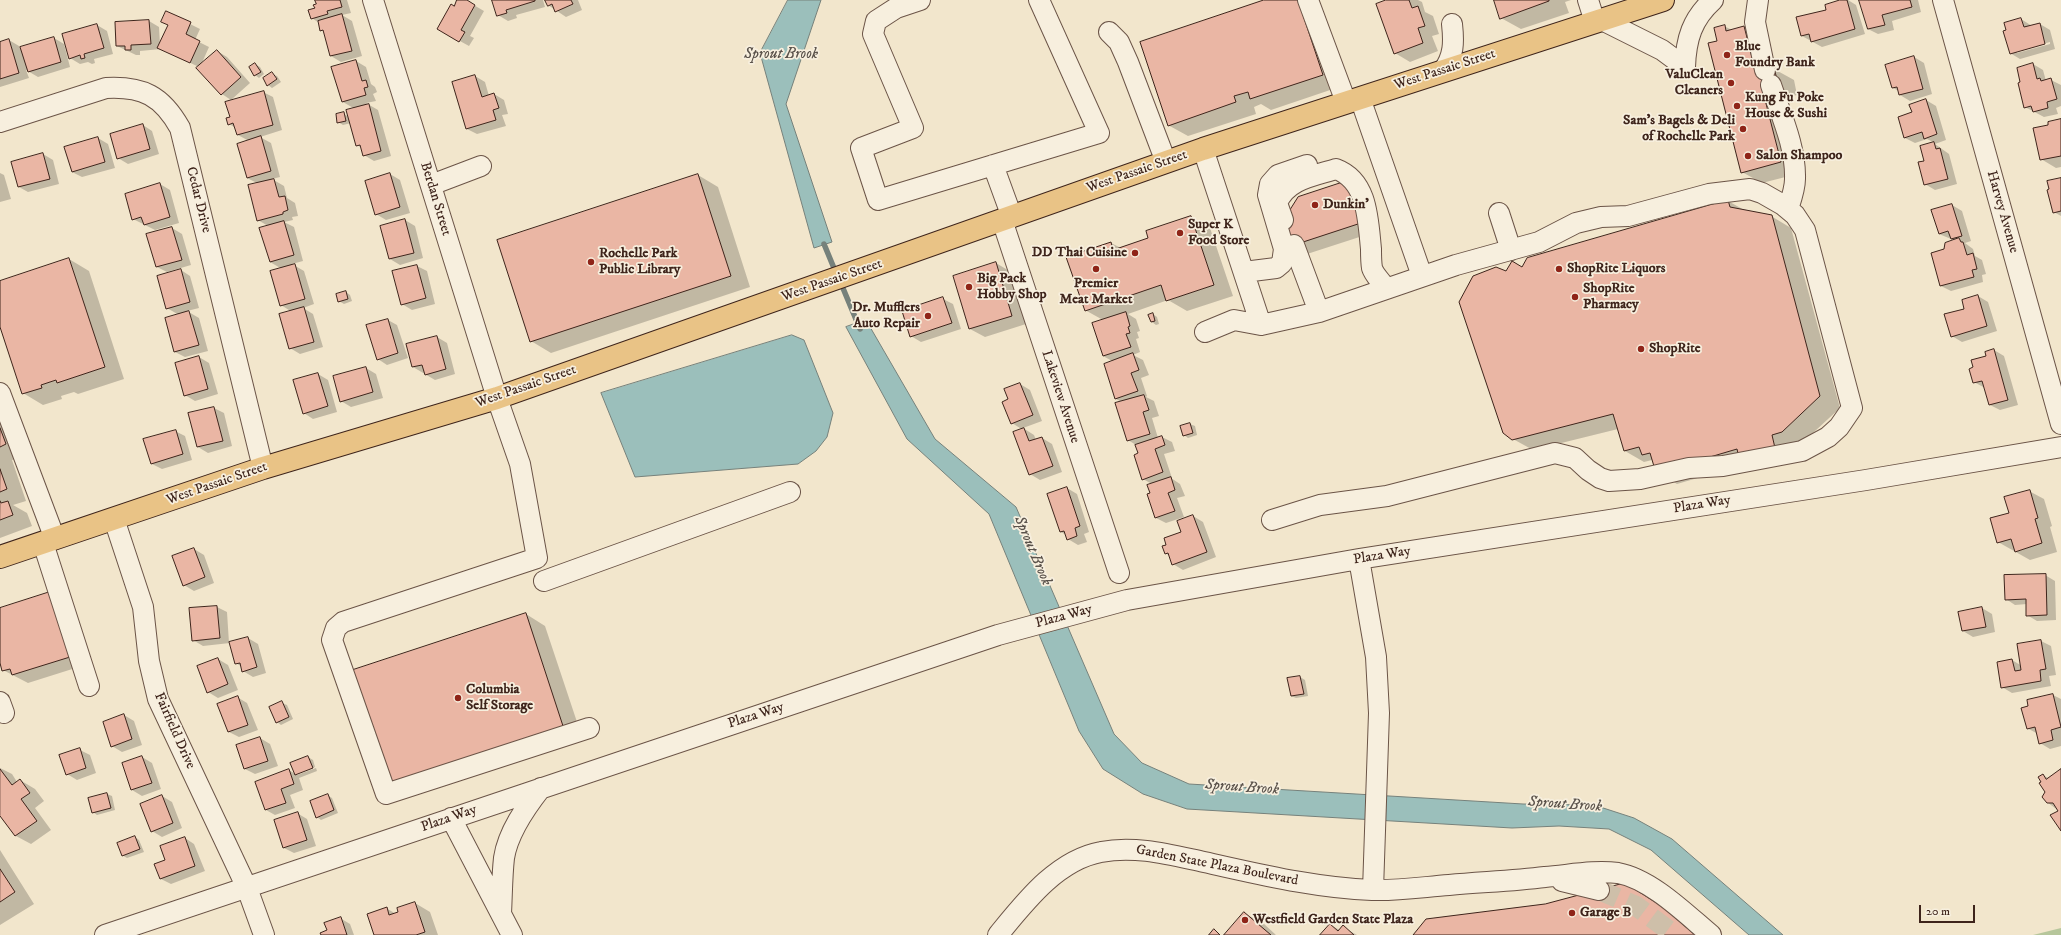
<!DOCTYPE html>
<style>
body{margin:0}
#map{position:relative;width:2061px;height:935px;overflow:hidden;background:#f2e6cc;font-family:"IM FELL DW Pica",serif}
canvas{display:block}
.scale{position:absolute;left:1919px;top:905px;width:56px;height:18px;box-sizing:border-box;border:2px solid #3e241b;border-top:0;padding-left:5px;font-size:12px;line-height:14px;white-space:nowrap;color:#3e241b;-webkit-text-stroke:3px #f7efde;paint-order:stroke}
</style>
<div id="map">
<canvas width="2061" height="935"></canvas>
<div class="scale">20 m</div>
</div>
<script>
const ctx = document.querySelector('canvas').getContext('2d');
ctx.lineJoin = 'round';
function fillPath(path, color) { ctx.fillStyle = color; ctx.fill(path, 'evenodd'); }
function strokePath(path, color, width, dash) { ctx.strokeStyle = color; ctx.lineWidth = width; ctx.lineCap = dash ? 'butt' : 'round'; ctx.setLineDash(dash || []); ctx.stroke(path); }
function label(font, color, halo, rows, align = 'center') {
  ctx.font = font + ' "IM FELL DW Pica",serif'; ctx.lineWidth = 3.5; ctx.setLineDash([]); ctx.textBaseline = 'middle'; ctx.strokeStyle = halo; ctx.fillStyle = color; for (const [text, x, y, turn = 0] of rows) {
    ctx.save(); ctx.translate(x, y); ctx.rotate((+turn || 0) * Math.PI / 180); ctx.textAlign = isNaN(turn) ? turn : align; if (halo) ctx.strokeText(text, 0, 0); ctx.fillText(text, 0, 0); ctx.restore();
  }
}
fillPath(new Path2D(`
 M2061 928V935H2033Z`), '#b6c69b');
const water = new Path2D(`
 M788 0H821L786 104 832 242 814 248 760 53Z
 M866 320 935 439 1016 507 1114 734 1142 763 1189 784 1523 804 1594 805 1634 818 1672 839 1783 935H1749L1651 850 1609 829 1559 826 1512 828 1187 809 1143 794 1103 769 1079 731 989 514 907 439 846 327Z
 M792 335 804 340 833 413 827 437 816 451 798 464 635 477 601 393Z`);
fillPath(water, '#9bbfbb');
strokePath(water, '#76817b', 1);
fillPath(new Path2D(`
 M316 0H347L351 13 342 15 352 21 362 56 341 62 331 56 325 32 321 30 319 23 312 18 317 4Z
 M458 0H465L484 11 470 36 474 38 469 46 438 29Z
 M494 0H543L545 7 516 15 517 18 508 21 498 15Z
 M546 0H578L582 10 566 17 548 5Z
 M1267 0H1310L1342 86 1271 110 1261 104 1254 107 1256 114 1188 136 1168 125Z
 M1389 0H1418L1422 2 1425 12 1433 16 1439 34 1432 36 1438 51 1410 62 1395 53Z
 M1495 0H1571L1565 2 1569 13 1521 29 1501 18Z
 M1844 0H1848L1856 5 1865 34 1822 47 1802 36 1797 17 1827 10Z
 M1860 0H1918L1921 12 1892 21 1894 30 1878 34 1868 29Z
 M166 12 200 29 195 40 209 47 201 65 217 51 227 57 250 83 231 100 222 94 199 67 161 49 140 51V55H136L117 46 149 21 159 27 160 45 169 25Z
 M2021 19 2032 26 2040 24 2050 30 2055 49 2020 59 2010 53 2005 23ZM2050 42V44L2017 53V51Z
 M97 25 107 31 113 54 94 59 95 63 92 64 88 62 80 64 70 58Z
 M1724 26 1732 30 1744 27 1763 38 1774 69 1794 80 1797 95 1782 99 1801 173 1762 183 1742 172 1718 42Z
 M54 38 64 44 70 67 38 77 26 70 29 78 0 87V43L9 40 19 46 20 48Z
 M1914 57 1924 63 1932 94 1910 101 1900 95 1899 91 1893 88Z
 M356 61 366 67 371 84 375 87 377 92 373 94 376 101 366 103 378 110 391 156 374 161 364 155 362 148 357 145 351 123 343 125 338 122 344 114 349 117 355 109 343 102 333 68Z
 M255 64 260 67 264 74 259 78 255 75Z
 M2033 64 2043 70 2046 81 2051 80 2061 85V106L2056 108 2058 114 2044 117 2025 107Z
 M272 74 277 76 281 82 272 88 268 85Z
 M475 76 485 82 489 96 494 94 504 100 508 114 502 115 506 126 477 134 467 129Z
 M263 92 273 97 282 130 260 137 271 143 280 177 272 179 284 186 287 198 295 203 298 216 292 217 293 220 284 222 294 227 303 261 292 264 304 271 314 304 303 308 313 314 323 347 300 354 290 348 292 312 281 305 282 269 270 262 268 226 258 220 259 184 247 178 249 141 238 135 236 128 229 124 231 117Z
 M1926 100 1936 106 1946 140 1935 144 1949 154 1957 184 1935 190 1925 184V162L1921 147 1935 143 1927 139 1915 143 1905 138 1899 118 1913 113Z
 M2061 120V167L2056 168 2041 159 2050 126Z
 M143 125 152 131 159 154 128 164 118 158Z
 M98 138 108 144 115 168 82 177 72 172Z
 M43 154 53 160 59 184 28 192 19 187Z
 M0 173 4 175 11 199 0 202Z
 M390 174 400 180 410 213 386 220 376 214Z
 M698 175 718 187 750 287 551 353 531 341Z
 M2061 179V216L2054 212Z
 M160 184 170 190 179 223 155 230 133 219Z
 M1298 198 1378 231 1304 255Z
 M1728 201 1746 211 1771 216 1791 228 1840 408 1802 443 1749 463 1677 484 1657 472 1652 460 1644 462 1625 451 1618 429 1533 450 1513 439 1507 273Z
 M1952 205 1962 211 1971 241 1965 243 1973 249 1975 256 1982 260 1986 274 1982 275 1983 282 1951 291 1941 286 1945 250 1956 241 1939 234Z
 M1191 217 1210 228 1233 296 1187 311 1168 300 1128 314 1136 319 1140 331 1137 332 1139 338 1136 339 1140 352 1133 355 1143 360 1149 375 1141 378 1147 396 1146 397 1154 401 1159 416 1152 418 1158 438 1162 437 1172 442 1175 451 1164 454 1172 478H1171L1180 484 1185 496 1177 498 1184 517 1166 523 1156 518 1148 495 1151 493 1152 484 1143 479 1136 445 1128 440 1122 402 1116 399 1114 362 1103 356V320L1085 310 1111 243 1121 248 1149 239Z
 M405 220 415 226 423 258 400 265 390 259 381 227Z
 M172 228 182 234 191 265 167 272 157 267Z
 M69 259 89 271 124 379 78 394 74 392 61 396 62 399 43 405 23 393 0 324V282Z
 M996 263 1011 272 1026 324 985 337 970 329Z
 M417 266 427 271 435 304 412 310 402 304Z
 M181 270 190 276 199 308 187 311 199 318 208 351 185 357 175 352 166 319 179 315 167 308Z
 M346 292 350 295 352 301 344 304 339 301Z
 M1978 296 1988 302 1997 331 1962 342 1952 336 1966 309Z
 M943 299 953 304 961 329 921 342 911 336Z
 M1153 314 1157 317 1159 324 1156 325 1152 322 1150 315Z
 M388 320 397 325 408 358 387 365 378 359Z
 M437 337 447 343 455 374 435 380 413 367 407 345Z
 M1994 350 2004 356 2018 405 2000 410 1990 405 1985 388 1974 382 1988 356Z
 M199 357 209 363 218 394 195 401 185 395Z
 M366 368 376 374 383 398 351 407 341 401Z
 M318 374 328 380 337 412 313 419 304 413Z
 M1020 384 1030 390 1042 421 1023 428 1034 435 1036 440 1042 438 1052 444 1062 472 1040 480 1030 474 1023 430 1012 423 1009 400Z
 M214 408 224 413 232 446 208 453 198 447 190 414Z
 M0 420 25 456 12 460 26 501 13 505 27 513 32 526 0 538Z
 M1190 424 1195 426 1197 435 1188 438 1184 435Z
 M175 431 185 436 192 460 162 469 152 464Z
 M1067 488 1077 494 1089 532 1084 534 1087 542 1078 545 1068 539 1066 535 1061 532Z
 M2029 491 2044 499 2052 526 2050 527 2057 552 2030 560 1998 542 2010 513Z
 M1193 516 1203 522 1216 557 1183 570 1173 564 1170 556 1165 553 1167 545 1182 532Z
 M194 549 204 555 214 583 194 591 184 585Z
 M2045 575 2055 581 2056 620 2037 621 2027 615V604L2015 605 2006 599Z
 M217 607 227 612 229 643 248 638 258 644 266 673 253 677 243 671 242 667 236 663 230 643 203 646 193 640Z
 M1982 608 1992 614 1995 632 1973 637 1963 631 1959 613Z
 M0 609 85 665 28 683 3 670 0 660Z
 M526 614 545 626 582 737 354 671Z
 M2041 641 2051 646 2056 675 2049 676 2051 686 2012 693 2002 687 2012 660 2022 666 2018 645Z
 M218 659 228 665 238 690 218 698 208 692Z
 M1300 677 1305 680 1308 696 1296 698 1291 696Z
 M2053 695 2061 699V746L2050 749 2040 743 2038 734 2027 728Z
 M237 697 247 703 258 730 239 737 229 732Z
 M282 703 287 705 293 719 281 725 277 722Z
 M124 715 134 721 142 745 122 752 112 746Z
 M260 738 270 744 278 766 255 774 245 769 237 746Z
 M80 750 90 755 96 773 77 780 67 774Z
 M142 757 152 763 161 789 142 796 132 790 123 764Z
 M308 757 313 760 315 767 297 773V775L316 768 317 771 299 778 303 790 290 795 295 808 275 815 266 810 289 770 295 774Z
 M0 768 12 774 17 782 20 780 35 789 44 801 35 808 51 830 31 844 16 836 0 814Z
 M2061 770V830L2059 811 2047 802 2042 782 2043 775 2048 778Z
 M107 794 112 796 115 810 97 815 93 812Z
 M327 795 332 798 338 813 321 820 317 817Z
 M162 796 172 802 182 828 162 837 152 831Z
 M297 813 307 819 316 846 294 853 284 848Z
 M135 837 139 840 144 852 127 858 122 855Z
 M185 838 194 844 205 871 171 884 161 879 167 861Z
 M0 850 34 904 0 925Z
 M1625 884 1683 920 1701 935H1414L1546 905Z
 M415 903 430 912 438 935H375L386 908 396 914Z
 M1244 913 1264 924 1276 935H1225Z
 M340 918 350 924 354 935H322Z
 M1330 925 1340 930 1343 927 1357 935H1321Z`), '#0003');
strokePath(new Path2D(`
 M824 244 836 273
 M840 281 860 329`), '#76817b', 5.5);
const building = new Path2D(`
 M315 0H340L342 7 327 11 328 14 311 19 308 10 315 8 313 5 316 4Z
 M457 0H467L475 5 461 30 465 32 459 42 437 29 451 4 454 6Z
 M492 0H535V1L506 10 507 13 497 16Z
 M545 0H571L573 4 555 12 552 4 548 6Z
 M1264 0H1298L1323 75 1250 99 1248 92 1234 96 1236 102 1168 126 1140 42Z
 M1386 0H1409L1412 8 1418 6 1425 26 1418 28 1423 43 1394 54 1376 4Z
 M1494 0H1549V1L1500 19Z
 M1840 0H1847L1855 29 1811 42 1809 34 1801 36 1796 17 1826 10 1825 5Z
 M1859 0H1910L1912 7 1882 15 1885 25 1868 29Z
 M166 11 191 22 186 34 200 41 190 63 157 48 168 25 161 22Z
 M342 14 352 51 330 56 323 30 320 31 318 21Z
 M2021 18 2024 27 2040 23 2045 44 2010 54 2003 31 2006 30 2004 23Z
 M149 20 151 44 131 45V50H125V46H116L115 22Z
 M97 24 104 48 84 54 85 58 81 59 80 55 69 59 62 34Z
 M1725 25 1726 31 1744 26 1756 73 1774 68 1778 83 1762 88 1781 162 1741 173 1708 43 1717 41 1714 28Z
 M54 37 61 62 28 72 20 47Z
 M9 39 19 73 0 79V42Z
 M217 50 241 77 221 95 196 68Z
 M1914 56 1923 89 1899 95 1897 87 1892 88 1885 65Z
 M356 60 362 81 366 80 368 87 364 88 366 95 342 102 331 67Z
 M255 63 261 72 254 76 249 67Z
 M2033 63 2037 79 2040 78 2041 81 2051 78 2057 99 2047 102 2048 108 2033 112 2031 106 2024 108 2018 83 2020 82 2017 68Z
 M272 72 277 79 267 86 263 78Z
 M475 75 482 97 494 93 499 108 493 110 496 120 466 129 452 82Z
 M264 91 273 125 237 135 233 123 228 125 226 118 230 117 225 102Z
 M1926 99 1937 134 1924 139 1922 132 1904 138 1898 117 1912 112 1909 105Z
 M369 104 381 151 363 156 360 145 356 146 346 110Z
 M344 112 346 121 337 123 336 114Z
 M2061 119V156L2040 160 2033 128 2048 125V122Z
 M143 124 150 149 117 159 110 134Z
 M261 136 271 171 247 178 237 144Z
 M98 137 105 162 72 172 64 147Z
 M1934 142 1936 149 1940 148 1948 179 1924 185 1918 162 1924 161 1920 146Z
 M43 153 50 179 18 187 11 162Z
 M390 173 400 207 375 215 365 181Z
 M698 174 731 276 530 342 497 240Z
 M2061 178V211L2053 213 2047 190 2049 189 2047 181Z
 M274 179 279 197 285 196 288 210 283 212V214L257 221 248 185Z
 M1350 180 1364 222 1294 245 1281 224 1298 197Z
 M160 183 170 217 144 225 141 217 132 220 125 194Z
 M1728 200 1730 207 1772 215 1820 396 1782 432 1772 435 1775 448 1739 458 1737 449 1656 473 1650 453 1642 455 1639 447 1624 451 1613 414 1512 440 1503 433 1459 302 1473 276 1496 267 1506 271 1512 261 1522 267 1527 258Z
 M1952 204 1962 236 1951 239 1948 231 1939 234 1931 210Z
 M1191 216 1214 285 1166 301 1161 285 1085 311 1066 257 1111 242 1113 250 1148 238 1146 231Z
 M405 219 414 253 389 259 380 226Z
 M284 221 294 255 270 262 259 228Z
 M172 227 182 260 156 267 146 234Z
 M1959 238 1961 242H1963L1967 255 1973 253 1977 269 1972 270 1974 277 1940 286 1931 253 1944 249 1945 243Z
 M69 258 105 367 57 383 56 380 41 385 42 388 22 394 0 327V281Z
 M996 262 1012 316 969 329 953 276Z
 M295 264 305 299 280 306 270 271Z
 M417 265 426 298 401 305 392 271Z
 M181 269 190 302 166 309 157 276Z
 M346 291 348 299 338 302 336 294Z
 M1978 295 1987 326 1951 337 1944 314 1964 309 1962 300Z
 M943 297 952 323 910 337 902 311Z
 M304 307 314 342 289 349 279 314Z
 M189 311 199 345 174 352 165 318Z
 M1126 312 1130 326 1128 327 1130 333 1126 334 1131 347 1103 356 1092 323Z
 M1153 313 1155 321 1151 322 1148 315Z
 M388 319 398 353 377 360 366 325Z
 M437 336 446 369 425 375 422 365 412 367 406 344Z
 M1994 349 2008 400 1989 405 1982 381 1973 383 1969 369 1973 367 1971 360 1986 356 1985 352Z
 M1133 353 1139 370 1131 373 1138 391 1115 399 1104 364Z
 M199 356 208 389 184 396 175 363Z
 M366 367 373 392 340 402 333 376Z
 M318 373 328 406 303 414 293 380Z
 M1020 383 1033 415 1011 424 1002 402 1008 399 1004 389Z
 M1144 395 1149 410 1143 412 1150 434 1127 441 1115 403Z
 M214 407 223 441 197 447 188 413Z
 M1190 423 1193 433 1183 436 1180 426Z
 M0 428 6 444 0 447Z
 M1024 428 1029 441 1042 437 1053 466 1029 475 1013 432Z
 M176 430 183 454 151 464 143 439Z
 M1162 436 1165 445 1155 449 1163 472 1142 480 1134 455 1138 453 1135 445Z
 M0 469 7 489 0 492Z
 M1171 477 1175 490 1168 493 1175 511 1155 518 1147 494 1150 493 1147 485Z
 M1067 487 1080 526 1075 528 1077 536 1067 540 1064 531 1060 532 1047 494Z
 M2030 490 2038 518 2035 519 2042 543 2015 552 2011 539 1997 543 1990 518 2009 513 2004 497Z
 M0 501 1 503 8 501 13 515 0 520Z
 M1193 515 1207 552 1172 565 1168 553 1165 554 1162 546 1166 545 1164 538 1181 532 1177 521Z
 M194 548 205 577 183 586 172 556Z
 M2046 574 2047 615 2026 616V599L2005 600 2004 575Z
 M50 592 70 657 12 675 10 669 2 671 0 663V608Z
 M217 606 220 638 192 641 189 608Z
 M1982 607 1986 627 1962 631 1958 612Z
 M526 613 563 726 391 783 353 670Z
 M248 637 257 667 242 672 240 663 235 664 229 642Z
 M2041 640 2046 669 2040 670 2041 681 2001 688 1997 662 2012 659 2015 671 2021 670 2017 644Z
 M218 658 228 684 207 693 197 666Z
 M1300 676 1304 694 1291 696 1287 678Z
 M2053 694 2061 727 2051 730 2053 740 2039 744 2035 727 2027 729 2021 708 2028 706 2027 700Z
 M238 696 248 725 228 732 217 704Z
 M282 701 289 717 276 723 269 707Z
 M124 714 132 739 111 747 103 722Z
 M260 737 268 761 244 769 236 745Z
 M80 748 86 768 66 775 59 755Z
 M142 756 152 783 131 790 122 763Z
 M308 756 313 768 295 775 290 763Z
 M0 769 12 785 20 779 30 793 21 799 37 821 15 836 0 816Z
 M289 769 294 784 281 789 286 803 265 810 255 782Z
 M2061 769V831L2050 815 2058 811 2053 803H2047L2042 797 2045 792 2039 783 2041 782 2038 777 2043 774 2046 779Z
 M107 793 111 808 92 813 88 798Z
 M328 794 334 810 316 818 310 801Z
 M162 795 173 823 151 832 140 804Z
 M298 812 307 840 283 848 274 820Z
 M135 836 140 849 122 856 117 843Z
 M185 837 195 866 160 879 154 864 165 860 160 846Z
 M0 869 15 892 0 902Z
 M1625 883 1663 907 1695 935H1413L1426 919 1545 904Z
 M415 902 425 932 416 935H374L367 914 387 907 389 915 398 912 397 908Z
 M1244 912 1271 935H1224Z
 M341 917 347 935H321L320 933 327 930 324 923Z
 M1330 924 1338 931 1343 925 1354 935H1320Z
 M1214 929 1220 935H1209Z`);
fillPath(building, '#eab6a4');
strokePath(building, '#3e241b', 1);
strokePath(new Path2D(`
 M1599 890 1636 906 1675 935`), '#cebfa9', 20, [20, 10]);
const minor = new Path2D(`
 M373 0 497 398 520 464 537 558 343 622 336 628 332 640 386 794 589 728
 M920 0 896 8 876 21 873 34 913 128 861 148 878 200 1099 133 1039 0
 M1308 0 1346 102
 M1588 0 1595 22
 M1758 0 1755 22 1765 70
 M1943 0 2061 424
 M1602 20 1662 50 1685 67
 M1109 32 1119 42 1128 62 1166 162
 M1685 67C1686 39 1692 19 1713 0
 M1443 71C1454 56 1454 42 1452 24
 M1771 85C1781 115 1796 147 1795 179 1795 189 1791 200 1788 209
 M1360 98 1422 276
 M0 122 106 88C143 86 162 96 180 128L263 468
 M1203 149 1261 325
 M993 165 1012 217
 M431 185 481 166
 M1499 213 1511 250
 M1002 220 1119 573
 M1283 220 1277 203C1287 179 1314 176 1336 169 1368 181 1368 220 1371 249 1371 255 1371 262 1372 268 1374 275 1382 282 1386 289
 M1294 245 1319 312
 M1244 272 1276 268 1282 263 1284 249 1268 195 1270 184 1278 175 1307 165
 M1205 332 1234 320 1261 325 1319 312 1456 265 1539 242 1576 223 1601 217 1628 216 1709 194 1750 189 1762 193 1783 205 1795 215 1805 230 1852 408 1839 427 1828 437 1802 451 1723 466 1689 468 1640 479 1609 481 1600 478 1588 470 1575 458 1555 453 1387 496 1320 505 1272 520
 M0 393 55 539
 M114 519 143 607 149 661 158 699 247 888 264 935
 M43 543 89 686
 M1359 559 1376 657 1379 713 1373 890
 M544 581 790 492
 M0 702 4 713
 M451 818 512 935
 M1562 881 1599 890
 M501 913C502 895 502 876 504 858 508 832 526 807 541 788
 M105 935 998 635 1127 600 1359 559 1866 480 2061 447
 M998 935C1025 902 1057 860 1101 852 1135 845 1171 855 1204 862 1259 874 1315 888 1372 890 1397 891 1423 887 1449 885 1481 882 1513 881 1545 877 1570 875 1594 870 1618 873 1651 879 1686 914 1711 935`);
const major = new Path2D(`
 M0 557 263 468 497 398 1203 149 1663 0`);
strokePath(minor, '#6b5447', 22);
strokePath(major, '#3e241b', 24);
strokePath(minor, '#f7efde', 20);
strokePath(major, '#e9c386', 22);
for (const [x, y, r, color] of [
 [1727,55,4,"#8f2418"],
 [1731,83,4,"#8f2418"],
 [1737,106,4,"#8f2418"],
 [1743,129,4,"#8f2418"],
 [1748,156,4,"#8f2418"],
 [1315,205,4,"#8f2418"],
 [1180,233,4,"#8f2418"],
 [1135,253,4,"#8f2418"],
 [591,262,4,"#8f2418"],
 [1096,269,4,"#8f2418"],
 [1559,269,4,"#8f2418"],
 [969,287,4,"#8f2418"],
 [1575,297,4,"#8f2418"],
 [928,316,4,"#8f2418"],
 [1641,349,4,"#8f2418"],
 [458,698,4,"#8f2418"],
 [1572,913,4,"#8f2418"],
 [1245,920,4,"#8f2418"]
]) { const dot = new Path2D(); dot.arc(x, y, r, 0, 2 * Math.PI); ctx.fillStyle = color; ctx.fill(dot); strokePath(dot, '#f7efde', 1.5); }
label('bold 14px', '#3e241b', '#f7efde', [
 ["Blue",1735,47],
 ["Foundry Bank",1735,63],
 ["ValuClean",1723,75,"right"],
 ["Cleaners",1723,91,"right"],
 ["Kung Fu Poke",1745,98],
 ["House & Sushi",1745,114],
 ["Sam's Bagels & Deli",1735,121,"right"],
 ["of Rochelle Park",1735,137,"right"],
 ["Salon Shampoo",1756,156],
 ["Dunkin'",1323,205],
 ["Super K",1188,225],
 ["Food Store",1188,241],
 ["DD Thai Cuisine",1127,253,"right"],
 ["Rochelle Park",599,254],
 ["Public Library",599,270],
 ["ShopRite Liquors",1567,269],
 ["Big Pack",977,279],
 ["Hobby Shop",977,295],
 ["Premier",1096,284,"center"],
 ["Meat Market",1096,300,"center"],
 ["ShopRite",1583,289],
 ["Pharmacy",1583,305],
 ["Dr. Mufflers",920,308,"right"],
 ["Auto Repair",920,324,"right"],
 ["ShopRite",1649,349],
 ["Columbia",466,690],
 ["Self Storage",466,706],
 ["Garage B",1580,913],
 ["Westfield Garden State Plaza",1253,920]
], 'left');
label('14px', '#3e241b', '#f7efde', [
 ["West Passaic Street",1445,70,-18],
 ["West Passaic Street",1137,172,-19],
 ["Berdan Street",435,199,73],
 ["Cedar Drive",198,200,76],
 ["Harvey Avenue",2002,212,74],
 ["West Passaic Street",832,281,-19],
 ["West Passaic Street",526,387,-19],
 ["Lakeview Avenue",1060,397,72],
 ["West Passaic Street",217,484,-19],
 ["Plaza Way",1702,505,-9],
 ["Plaza Way",1382,556,-9],
 ["Plaza Way",1064,617,-15],
 ["Plaza Way",756,716,-18],
 ["Fairfield Drive",174,731,66],
 ["Plaza Way",449,819,-19],
 ["Garden State Plaza Boulevard",1217,866,11]
]);
label('italic 15px', '#5a524b', '#f7efde', [
 ["Sprout Brook",781,55],
 ["Sprout Brook",1032,551,67],
 ["Sprout Brook",1242,788,4],
 ["Sprout Brook",1565,805,4]
]);
</script>
